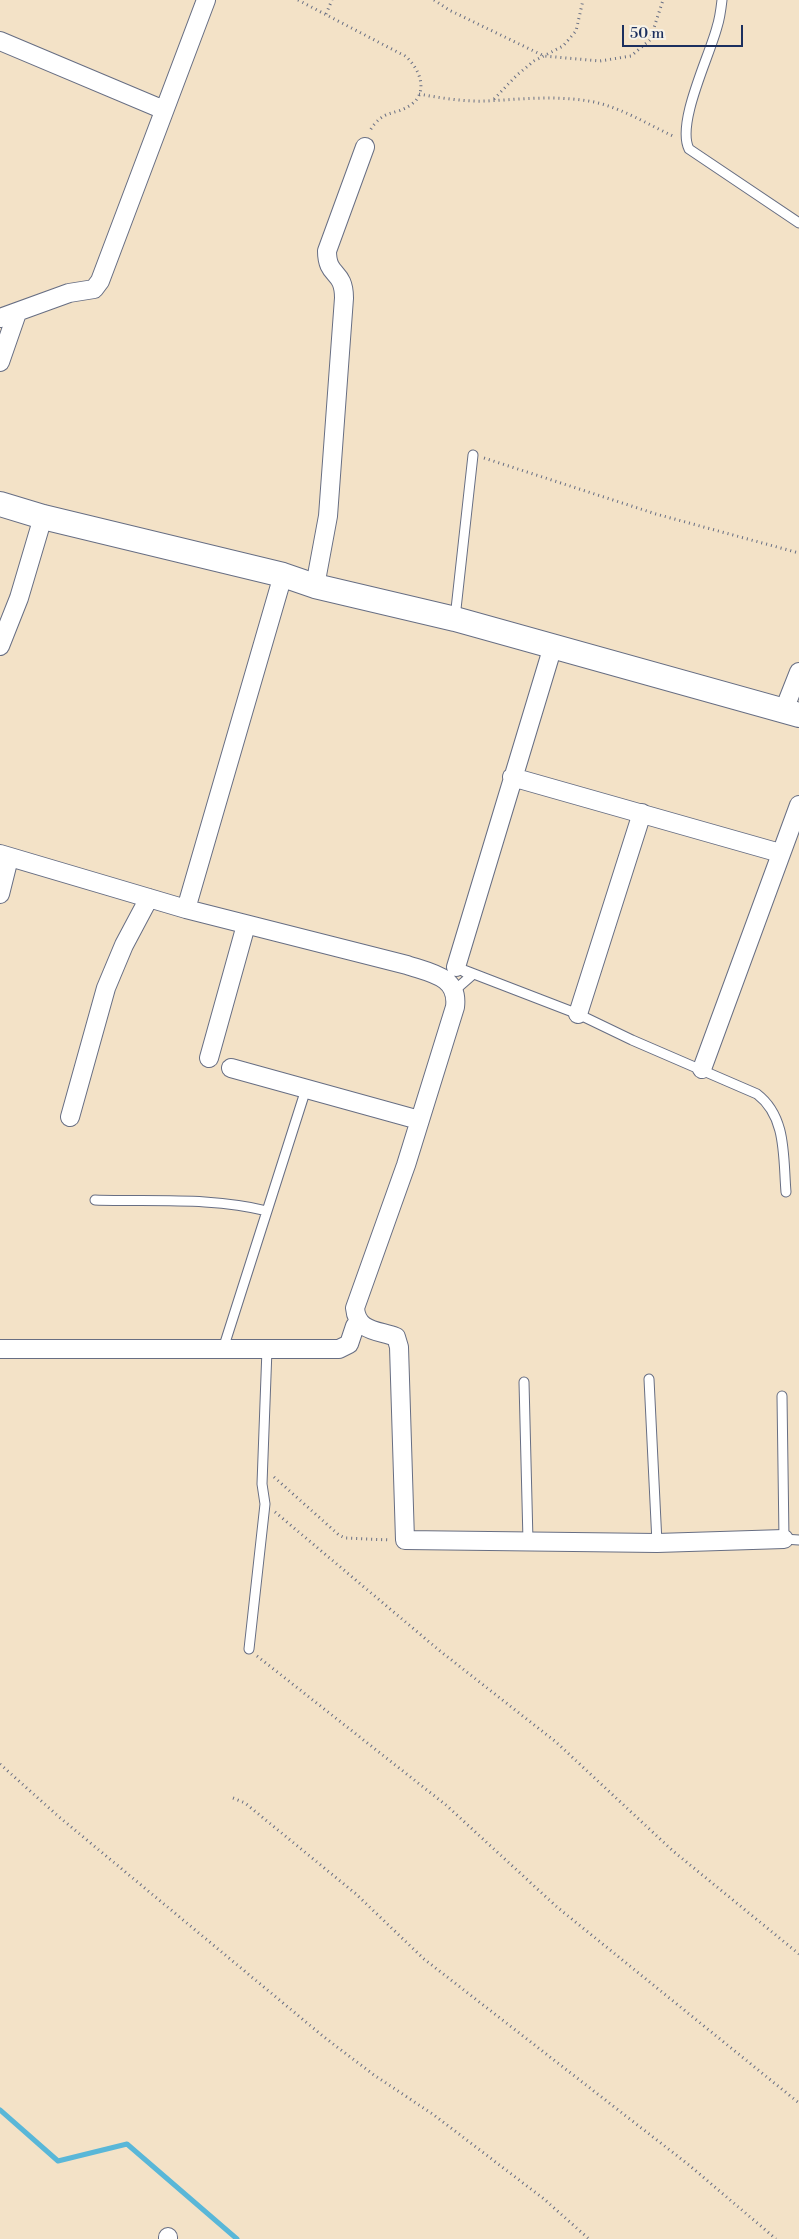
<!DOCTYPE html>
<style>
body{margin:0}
#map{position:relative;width:799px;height:2239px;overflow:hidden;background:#f3e2c7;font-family:"Libre Bodoni",serif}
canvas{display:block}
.scale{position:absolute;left:622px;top:25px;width:121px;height:22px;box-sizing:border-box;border:2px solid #1b2f5e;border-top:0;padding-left:6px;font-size:15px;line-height:18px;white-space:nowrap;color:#1b2f5e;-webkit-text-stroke:4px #f7f3e8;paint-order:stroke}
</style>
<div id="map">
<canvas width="799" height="2239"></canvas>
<div class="scale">50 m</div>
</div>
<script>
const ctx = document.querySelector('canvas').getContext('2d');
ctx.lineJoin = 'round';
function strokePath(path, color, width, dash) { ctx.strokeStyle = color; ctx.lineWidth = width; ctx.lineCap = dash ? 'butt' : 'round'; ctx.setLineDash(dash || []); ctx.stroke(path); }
strokePath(new Path2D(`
 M0 2110 58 2161 127 2144 237 2239`), '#59b7d8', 5);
const lane = new Path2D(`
 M722 0C721 9 720 18 717 27 710 55 676 123 689 149L799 223
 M455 618 473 455
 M455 990 471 976 456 967 578 1014 632 1040 757 1094C787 1117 783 1157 786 1192
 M95 1200C151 1202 212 1197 267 1211
 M223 1349 306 1089
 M649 1379 657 1543
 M524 1382 528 1541
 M782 1396 784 1539 799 1540
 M249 1649 265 1504 262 1484 267 1349`);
const street = new Path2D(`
 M0 41 164 110
 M0 318 69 293 94 289 100 281 206 0
 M0 362 17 313
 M315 586 328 516 344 298C344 269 327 278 327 251L365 147
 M0 646 19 598 43 517
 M784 710 799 672
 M512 777 780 853
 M0 854 186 909 407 965C430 973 459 976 455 1007L406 1165 355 1308C357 1332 378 1330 396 1337L399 1347 405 1540 657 1543 784 1539
 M0 894 9 858
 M186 909 283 575
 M456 967 553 646
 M578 1014 642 813
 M209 1058 246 925
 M231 1068 419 1120
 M702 1069 799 805
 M70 1117 106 988 124 945 149 898
 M0 1349H339L349 1344 355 1326 359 1322
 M168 2239V2237`);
const secondary = new Path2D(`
 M0 504 43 517 283 575 315 586 455 619 799 715`);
strokePath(lane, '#676e83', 11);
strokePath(street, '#676e83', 20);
strokePath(secondary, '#676e83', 26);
strokePath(new Path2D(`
 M298 0 405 56C419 67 429 91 412 104 395 117 384 107 369 132
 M434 0 449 10 544 56 600 61 631 56 650 40 663 0
 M326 14 332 0
 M419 94C441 98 465 102 487 101 523 99 558 95 594 102 622 108 649 125 675 137
 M494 99 517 75 534 61 563 46 576 31 583 0
 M484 458 656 514 799 553
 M274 1477 339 1535 345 1538 390 1540
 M275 1512 440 1651 556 1742 673 1851 799 1954
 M257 1656 446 1805 557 1907 799 2103
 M0 1764 58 1816 324 2037 374 2075 434 2115 544 2199 589 2239
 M233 1798 245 1803 356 1894 424 1959 689 2165 776 2239`), '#676e83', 3, [1, 4]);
strokePath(lane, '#fff', 9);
strokePath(street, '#fff', 18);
strokePath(secondary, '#fff', 24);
</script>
